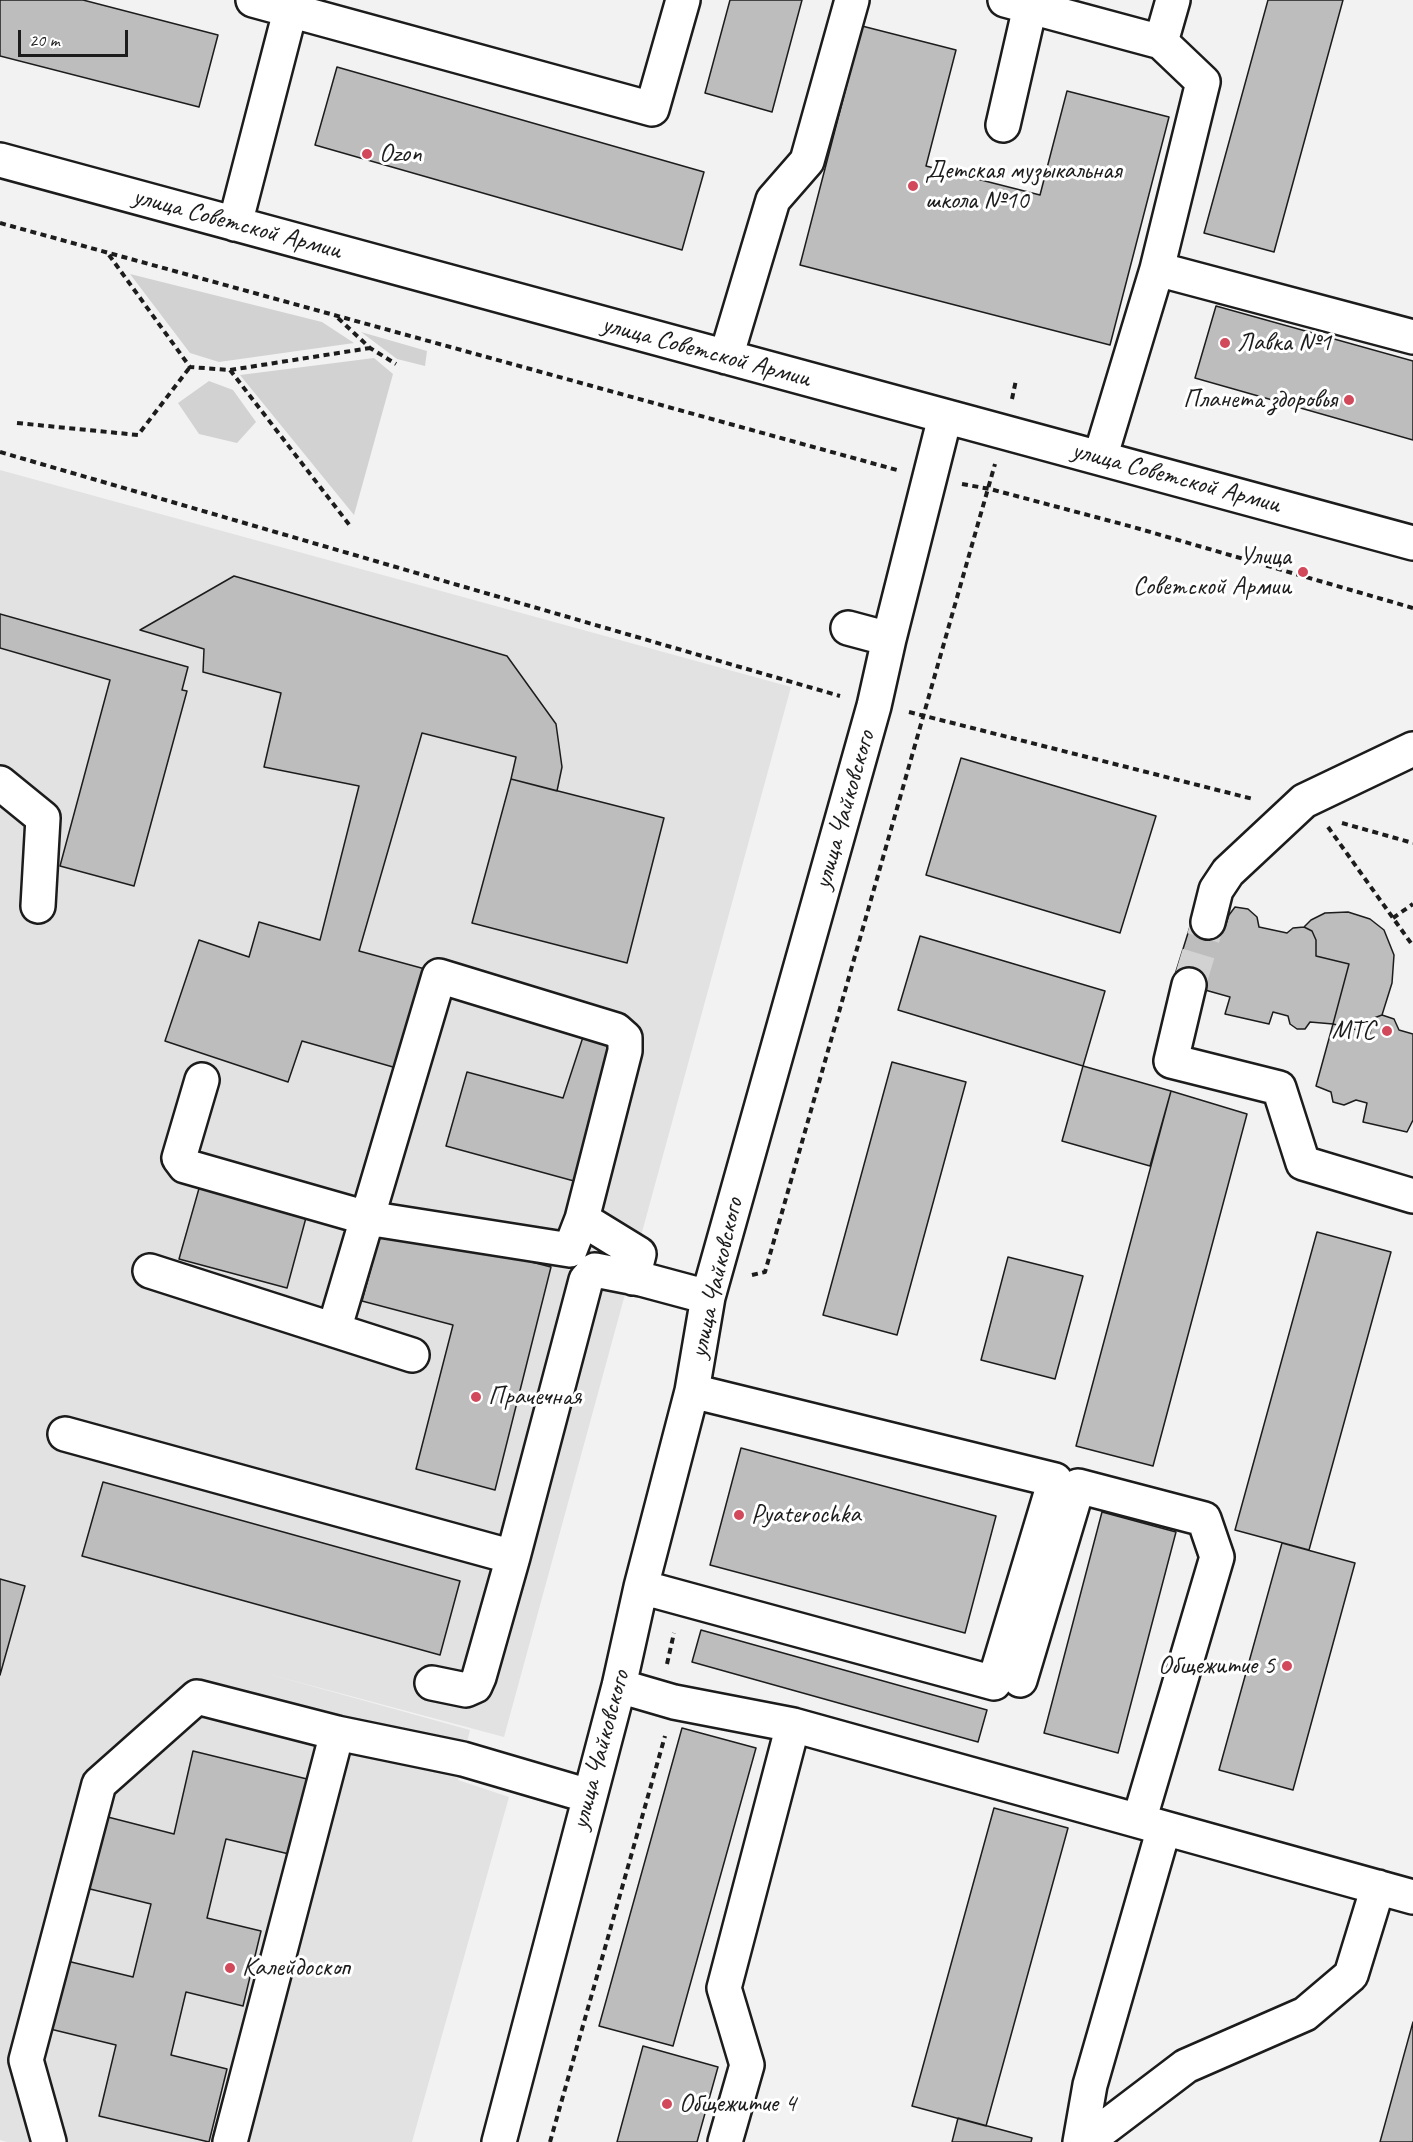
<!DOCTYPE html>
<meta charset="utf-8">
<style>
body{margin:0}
#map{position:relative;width:1413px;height:2142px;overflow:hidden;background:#f2f2f2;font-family:Caveat,sans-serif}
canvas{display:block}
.scale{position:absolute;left:18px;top:30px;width:110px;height:27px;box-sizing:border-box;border:3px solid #1c1c1c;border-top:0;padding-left:8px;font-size:18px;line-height:21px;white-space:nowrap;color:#1c1c1c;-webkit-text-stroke:4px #fff;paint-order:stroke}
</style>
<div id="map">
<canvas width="1413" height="2142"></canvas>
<div class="scale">20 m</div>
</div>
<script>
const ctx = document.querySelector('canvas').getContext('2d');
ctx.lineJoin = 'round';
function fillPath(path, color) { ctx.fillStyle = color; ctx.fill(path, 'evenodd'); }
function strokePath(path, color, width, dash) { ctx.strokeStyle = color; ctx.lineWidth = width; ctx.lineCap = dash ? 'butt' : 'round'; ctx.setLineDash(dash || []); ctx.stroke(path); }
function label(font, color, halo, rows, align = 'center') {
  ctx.font = font + ' Caveat,sans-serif'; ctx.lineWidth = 6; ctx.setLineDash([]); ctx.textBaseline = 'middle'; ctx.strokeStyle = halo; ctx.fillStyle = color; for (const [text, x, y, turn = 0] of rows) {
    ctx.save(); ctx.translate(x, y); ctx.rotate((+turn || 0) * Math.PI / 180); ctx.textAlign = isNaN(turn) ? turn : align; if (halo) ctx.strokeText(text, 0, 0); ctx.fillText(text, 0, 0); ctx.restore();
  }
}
fillPath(new Path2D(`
 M0 470 791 687 504 1737 268 1674 470 1730 458 1780 509 1797 412 2142H7L0 2140Z`), '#e2e2e2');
fillPath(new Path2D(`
 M130 274 322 322 354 343 219 362 190 353Z
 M361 332 427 351 425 366 397 359Z
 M374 358 393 374 354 515 240 375Z
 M209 381 233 390 256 422 237 443 199 434 178 403Z`), '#d2d2d2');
const building = new Path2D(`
 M0 0H83L218 35 199 107 0 56Z
 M730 0H802L772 112 705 93Z
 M1268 0H1343L1274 252 1204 233Z
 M862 26 956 50 926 166 1040 195 1067 91 1169 117 1110 345 800 265Z
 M337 67 704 172 682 250 315 145Z
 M1216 306 1413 361V440L1195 378Z
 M234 576 507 656 556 724 562 767 557 791 511 779 516 757 422 733 359 951 436 972 407 1071 302 1041 288 1082 165 1041 199 940 249 957 259 922 320 940 359 786 264 767 281 693 203 672 204 649 140 630Z
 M0 614 188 667 182 690 187 691 134 886 60 866 110 680 0 648Z
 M961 758 1156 816 1120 933 926 875Z
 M511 779 664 818 627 963 472 923Z
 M1235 907 1248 909 1257 917 1259 927 1287 933 1293 928 1304 927 1312 931 1316 940V956L1349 964 1333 1024 1310 1022 1305 1029H1297L1290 1024 1288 1016 1273 1012 1269 1024 1225 1014 1230 997 1173 981 1193 917 1225 927 1229 915Z
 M1348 912 1370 919 1384 930 1394 955 1392 983 1382 1015 1374 1018 1370 1033 1333 1024 1349 964 1316 956V940L1312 931 1304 927 1311 920 1325 913Z
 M920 936 1105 991 1083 1066 898 1010Z
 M1382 1015 1394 1019 1399 1030 1413 1034V1120L1407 1132 1363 1122 1367 1103 1356 1100 1344 1105 1333 1102 1331 1092 1316 1086 1333 1024 1370 1033 1374 1018Z
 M584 1034 619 1045 574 1181 446 1146 467 1072 563 1098Z
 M892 1062 966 1082 897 1335 823 1315Z
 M1083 1066 1171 1091 1150 1166 1062 1141Z
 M1171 1091 1247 1114 1153 1466 1076 1446Z
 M200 1185 307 1214 287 1288 179 1259Z
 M383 1224 551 1267 495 1490 416 1469 453 1325 362 1301Z
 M1317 1232 1391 1252 1309 1550 1235 1530Z
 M1008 1257 1083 1276 1055 1379 981 1360Z
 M741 1448 996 1516 965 1633 710 1565Z
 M103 1482 460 1581 440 1655 82 1556Z
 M1102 1512 1176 1532 1118 1753 1044 1733Z
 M1282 1543 1355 1563 1293 1790 1219 1770Z
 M0 1579 25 1586 0 1675Z
 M701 1630 987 1710 978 1742 692 1662Z
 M682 1728 756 1748 673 2046 599 2026Z
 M193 1751 307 1779 289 1854 226 1839 207 1918 261 1931 243 2006 186 1992 171 2055 227 2069 209 2142 99 2116 116 2045 46 2028 63 1960 133 1977 151 1904 82 1887 100 1815 174 1834Z
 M994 1808 1068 1828 986 2126 912 2106Z
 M1413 2022V2142H1380Z
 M643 2046 718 2067 697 2142H617Z
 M958 2118 1032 2138 1031 2142H952Z`);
fillPath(building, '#bdbdbd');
strokePath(building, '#1c1c1c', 1.5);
strokePath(new Path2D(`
 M1189 985 1208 922`), '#d2d2d2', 33, [33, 16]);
const minor = new Path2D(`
 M253 0 652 109 683 0
 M1005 0 1161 42
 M1003 125 1030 7
 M0 160 1413 543
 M235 224 293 0
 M1157 269 1413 337
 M726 357 773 200 807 161 852 0
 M1100 458 1157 269 1203 82 1161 42 1173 0
 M848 628 889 639
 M0 783 43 818 38 906
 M1208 922 1216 890 1228 872 1304 801 1413 749
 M1189 985 1171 1061 1279 1088 1303 1163 1413 1196
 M202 1080 179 1158 185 1166 367 1218 570 1250 582 1219 625 1051V1038L616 1030 439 976 334 1330
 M582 1219 639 1254 633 1278
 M150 1271 412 1355
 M65 1434 513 1557
 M641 1587 994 1683 1055 1480 692 1391
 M1020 1680 1078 1486 1204 1519 1217 1557 1139 1821
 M432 1683 466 1690 475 1686 479 1677 513 1557 586 1280 595 1270 641 1279 708 1297
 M619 1686 674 1702 793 1725 1413 1897
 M49 2142 26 2060 99 1784 197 1697 337 1733 463 1759 589 1796
 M230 2142 337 1733
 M499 2142 619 1686 641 1587 692 1391 708 1297 874 706 889 639 945 417
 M725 2142 747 2065 724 1988 793 1725
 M1080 2142 1090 2085 1164 1828
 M1086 2142 1186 2066 1305 2014 1351 1975 1378 1887`);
strokePath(minor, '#1c1c1c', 38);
strokePath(new Path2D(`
 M0 223 897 470
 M109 255 190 367 230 370 370 348
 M338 318 370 348 396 364
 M230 370 351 527
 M1012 399 1016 380
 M17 423 138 435 190 367
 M0 452 840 696
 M962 484 990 489 1133 527 1413 608
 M909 712 1253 799
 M1342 823 1413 843
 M1328 827 1413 946
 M1393 918 1413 904
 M752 1275 765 1272 995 464
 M667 1664 674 1633
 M550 2142 665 1736`), '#1c1c1c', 4, [6, 4.5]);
strokePath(minor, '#fff', 33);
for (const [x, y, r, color] of [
 [367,154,6,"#d1495b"],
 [913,186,6,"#d1495b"],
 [1225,343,6,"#d1495b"],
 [1349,400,6,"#d1495b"],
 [1303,572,6,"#d1495b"],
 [1387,1031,6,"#d1495b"],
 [476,1397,6,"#d1495b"],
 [739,1515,6,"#d1495b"],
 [1287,1666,6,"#d1495b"],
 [230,1968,6,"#d1495b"],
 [667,2104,6,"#d1495b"]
]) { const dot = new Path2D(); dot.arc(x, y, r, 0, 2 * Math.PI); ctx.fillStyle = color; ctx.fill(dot); strokePath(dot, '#fff', 2); }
label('26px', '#1c1c1c', '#fff', [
 ["Ozon",379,154],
 ["Детская музыкальная",925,171],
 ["школа №10",925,201],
 ["Лавка №1",1237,343],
 ["Планета здоровья",1337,400,"right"],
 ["Улица",1291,557,"right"],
 ["Советской Армии",1291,587,"right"],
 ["МТС",1375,1031,"right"],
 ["Прачечная",488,1397],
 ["Pyaterochka",751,1515],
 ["Общежитие 5",1275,1666,"right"],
 ["Калейдоскоп",242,1968],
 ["Общежитие 4",679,2104]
], 'left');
label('26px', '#1c1c1c', '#fff', [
 ["улица Советской Армии",237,224,15],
 ["улица Советской Армии",706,352,15],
 ["улица Советской Армии",1176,478,15],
 ["улица Чайковского",845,810,-74],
 ["улица Чайковского",717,1278,-77],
 ["улица Чайковского",601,1750,-75]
]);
</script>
